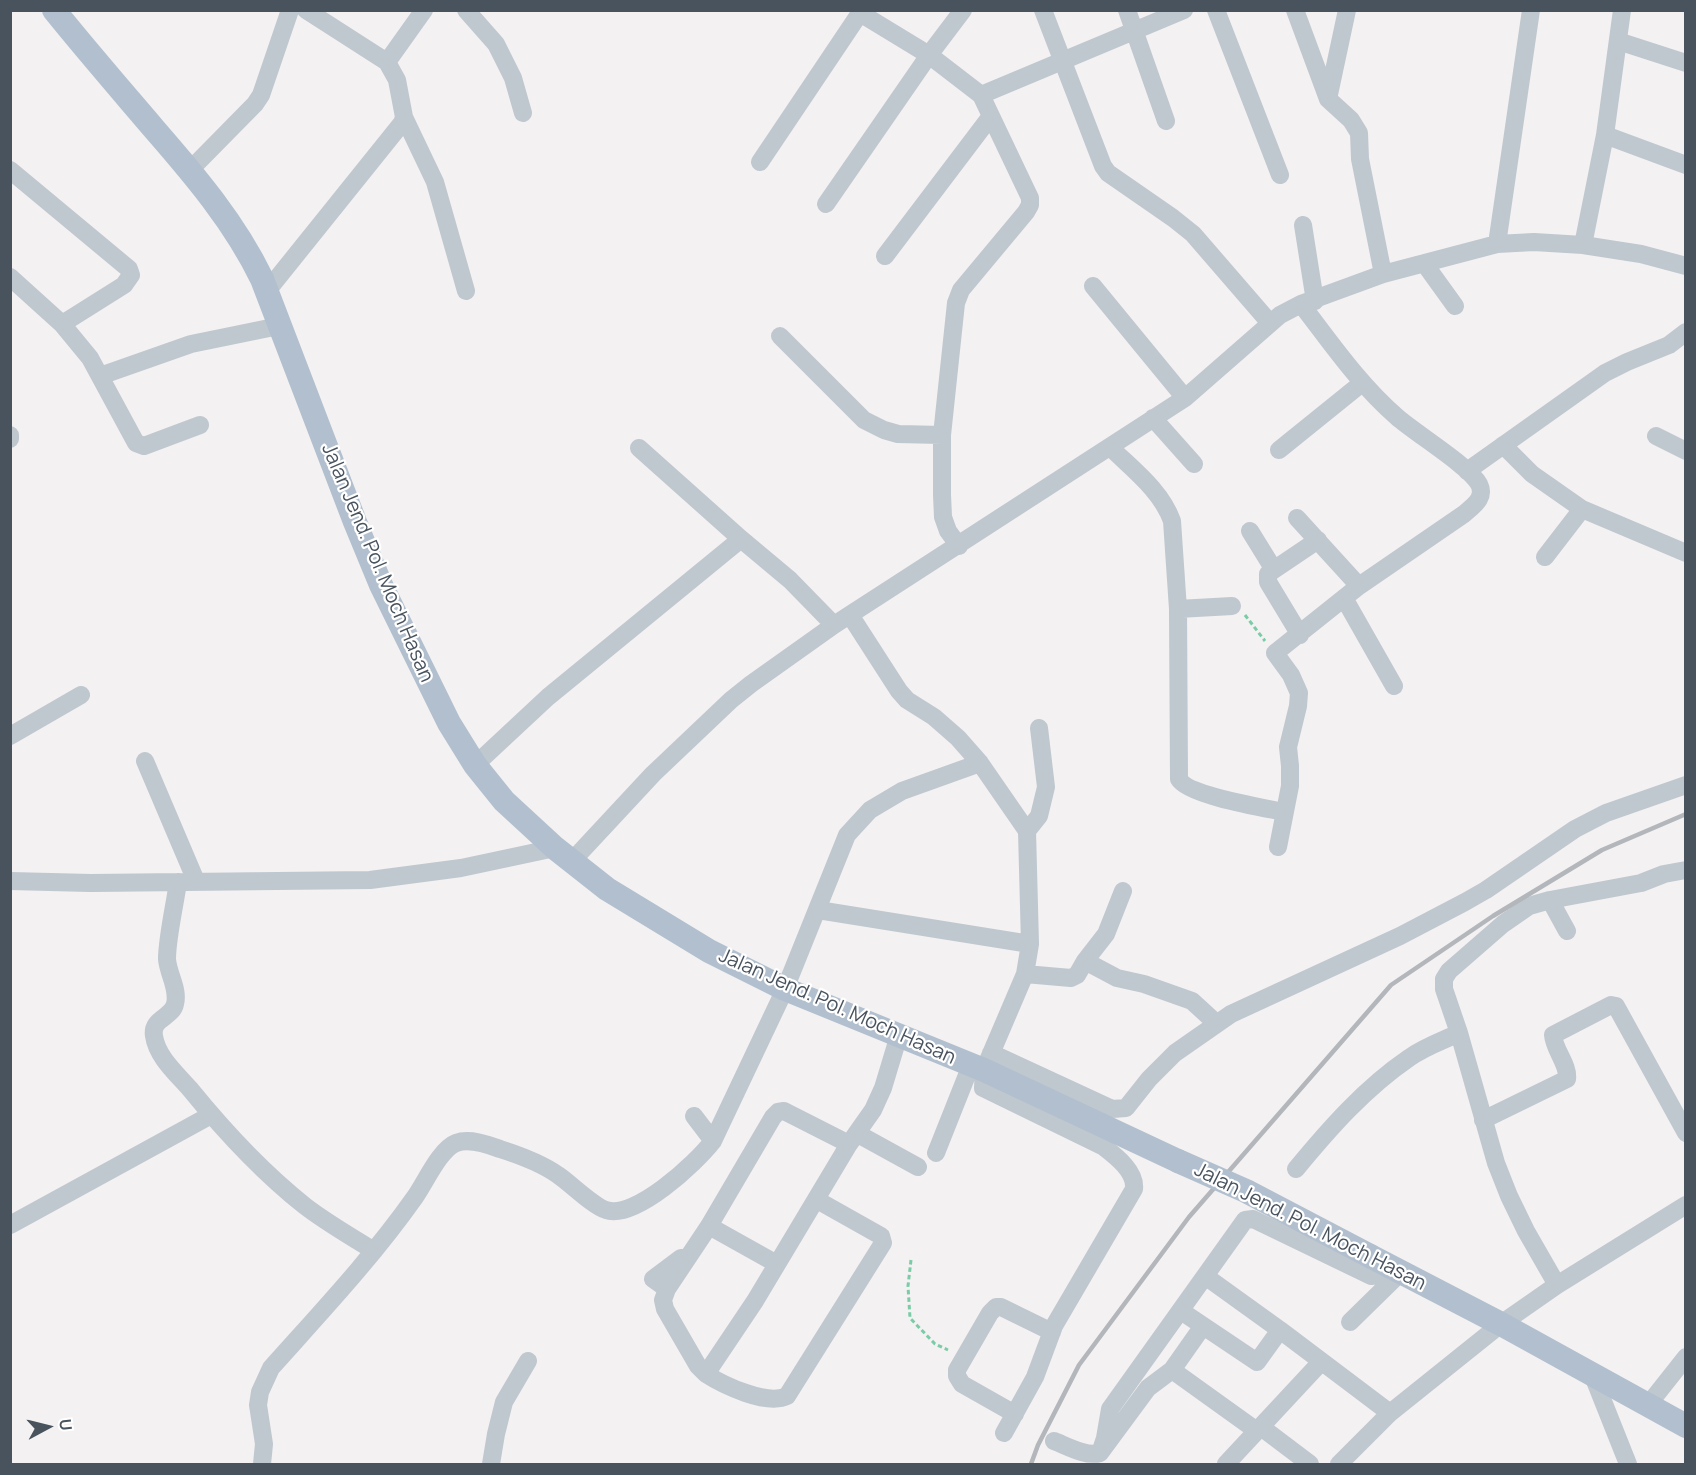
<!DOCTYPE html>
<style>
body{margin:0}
#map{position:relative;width:1696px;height:1475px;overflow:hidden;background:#f3f1f1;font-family:Manrope,sans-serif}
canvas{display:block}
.frame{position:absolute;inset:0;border:12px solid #49535e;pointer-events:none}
.north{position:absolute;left:18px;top:1397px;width:60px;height:60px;-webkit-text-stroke:4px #fff;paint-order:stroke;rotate:83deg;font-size:16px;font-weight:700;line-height:24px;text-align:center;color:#49535e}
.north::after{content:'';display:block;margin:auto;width:21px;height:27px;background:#49535e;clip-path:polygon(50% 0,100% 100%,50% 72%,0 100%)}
</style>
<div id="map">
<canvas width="1696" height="1475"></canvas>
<div class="frame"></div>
<div class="north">U</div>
</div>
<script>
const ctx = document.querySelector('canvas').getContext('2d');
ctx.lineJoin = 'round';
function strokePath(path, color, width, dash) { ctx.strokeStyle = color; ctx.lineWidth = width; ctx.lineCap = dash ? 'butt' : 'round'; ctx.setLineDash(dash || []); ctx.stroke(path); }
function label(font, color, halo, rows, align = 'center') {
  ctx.font = font + ' Manrope,sans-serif'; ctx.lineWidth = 4.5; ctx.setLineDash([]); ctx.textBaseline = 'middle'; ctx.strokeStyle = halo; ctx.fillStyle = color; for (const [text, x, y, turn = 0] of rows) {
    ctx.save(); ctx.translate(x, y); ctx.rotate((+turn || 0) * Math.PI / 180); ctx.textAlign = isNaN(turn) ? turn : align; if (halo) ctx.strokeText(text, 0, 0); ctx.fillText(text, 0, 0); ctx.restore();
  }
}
strokePath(new Path2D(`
 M1245 615 1265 641
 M911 1260 908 1286 910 1318 935 1344 948 1350`), '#7acca7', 3, [4.5, 3]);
strokePath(new Path2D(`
 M466 10 496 44 513 78 523 113
 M1043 10 1103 166 1108 173 1173 218 1193 234 1270 323
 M1127 10 1166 121
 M1216 10 1280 175
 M1295 10 1328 99 1351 120 1359 133 1360 159 1383 274
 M860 13 929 55 981 95 1030 198V205L1026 212 961 290 956 303 942 435V495L943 517 948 531 959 546
 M1618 41 1686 63
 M387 62 424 10
 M981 95 1184 10
 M1328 99 1347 10
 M404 117 435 182 466 291
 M1605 135 1686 165
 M760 162 862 10
 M10 170 129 269 131 275 124 285 62 324
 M190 170 255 104 261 95 290 10
 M826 204 929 55 963 10
 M1303 225 1315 301
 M1497 244 1531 10
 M1583 245 1605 135 1622 10
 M885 256 991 116
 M1424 263 1455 306
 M10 277 62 324 90 358 136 443 144 446 200 425
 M1093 286 1185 398
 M267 291 402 123 404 117 397 80 387 62 306 10
 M780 336 864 420 884 430 898 434 942 435
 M100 376 191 344 279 326
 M1153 418 1194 464
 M10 435V439
 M1656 436 1686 451
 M1503 445 1532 474 1582 509 1686 553
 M1110 447C1132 469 1161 490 1172 521L1178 609 1179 779C1187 795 1265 808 1284 812
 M639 448 741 539
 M1279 450 1362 383
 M1467 471 1605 373 1627 362 1669 345 1686 332
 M1297 518 1359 586
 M1250 531 1271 565 1272 571 1268 574V582L1300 635
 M1545 557 1582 509
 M1272 571 1318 540
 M1344 598 1394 686
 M1178 609 1232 606
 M850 615 899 691 907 700 934 717 958 738 980 763 1027 831 1030 944 1025 974 984 1070 983 1088 1104 1147C1117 1157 1136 1172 1134 1189L1054 1326 1035 1377 1004 1433
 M10 736 81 695
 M145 761 196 881
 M475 765 548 697 741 539 790 580 834 625
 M1027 831 1039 816 1046 787 1039 728
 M1278 847 1290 786V766L1288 747 1298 706 1299 693 1291 675 1275 653 1359 586 1464 514C1473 506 1486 498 1479 484 1469 466 1415 433 1397 417 1359 384 1331 343 1301 304
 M572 861 653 774 731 700 751 684 834 625 1185 398 1280 315 1301 304 1383 274 1497 244 1534 242 1583 245 1641 254 1686 266
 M10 881 91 883 370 880 461 868 555 848
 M178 882C175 904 167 938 167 959 168 974 179 989 175 1004 172 1018 151 1018 154 1036 157 1057 177 1074 190 1089 225 1132 262 1172 305 1206 327 1223 352 1237 374 1251
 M1550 900 1567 931
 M818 910 1030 944
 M1085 961 1117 978 1144 984 1192 1001 1216 1023
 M1025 974 1071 978 1077 975 1085 961 1106 934 1123 891
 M991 1053 1112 1109 1126 1108 1149 1079 1175 1053 1231 1014 1400 936 1465 902 1486 890 1575 829 1606 813 1686 785
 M694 1116 713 1141
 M1483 1120 1567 1079C1569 1065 1554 1050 1553 1035L1611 1005 1616 1006 1686 1133
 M858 1134 918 1167
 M849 1144 784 1111 778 1112 773 1117 709 1226 667 1289 663 1300 665 1309 698 1366 706 1374 755 1301 849 1144 873 1110 883 1088 899 1035
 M936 1153 971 1065
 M1296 1169C1329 1129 1365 1088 1409 1058 1424 1047 1442 1041 1459 1033
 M10 1225 211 1115
 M709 1226 777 1264
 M1557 1285 1526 1231 1509 1196 1496 1163 1459 1033 1444 989V979L1449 971 1503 924 1529 906 1550 900 1641 883 1664 874 1686 870
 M667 1289 653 1279 681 1258
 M1181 1311 1257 1362 1280 1330 1205 1276
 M1350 1322 1401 1272
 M1280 1330 1390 1413
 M1172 1370 1203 1326
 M706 1374C723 1385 767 1406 787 1396L883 1243 881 1236 817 1200
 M1593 1376 1628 1464
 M1648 1405 1686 1357
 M1015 1414 962 1384 957 1376V1370L990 1313 996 1307H1001L1052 1332
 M1261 1427 1310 1464
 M1054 1441C1067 1446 1086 1457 1100 1453L1148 1388 1172 1370 1257 1431
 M1100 1453 1105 1438 1110 1409 1245 1220 1253 1219 1371 1276 1377 1275 1386 1264
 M262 1464 264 1444 258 1405 260 1392 271 1368C321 1312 372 1258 415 1197 425 1183 440 1149 456 1143 469 1138 487 1144 500 1149 519 1155 541 1163 558 1175 570 1183 593 1206 606 1210 635 1220 696 1163 713 1141L785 989 847 835 870 810 902 791 980 763
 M491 1464 496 1434 504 1402 528 1361
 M1226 1464 1321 1362
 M1339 1464 1390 1413 1501 1324 1557 1285 1686 1205`), '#bfc7cf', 18);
strokePath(new Path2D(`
 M54 10C87 51 121 90 155 130 195 176 235 223 262 279L355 522 381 585 449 723 475 765 504 801 555 848 607 889 709 951 785 989 984 1070 1178 1161
 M1370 1256 1501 1324 1686 1426`), '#b1bfce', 24);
strokePath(new Path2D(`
 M1031 1464 1038 1445 1079 1365 1189 1217 1391 985 1493 916 1602 850 1686 814`), '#b3b6bb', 4.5);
strokePath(new Path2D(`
 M1178 1161 1246 1191 1370 1256`), '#b1bfce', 24);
label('20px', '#49535e', '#fff', [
 ["Jalan Jend. Pol. Moch Hasan",377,563,67],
 ["Jalan Jend. Pol. Moch Hasan",837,1007,24],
 ["Jalan Jend. Pol. Moch Hasan",1310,1227,27]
]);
</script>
